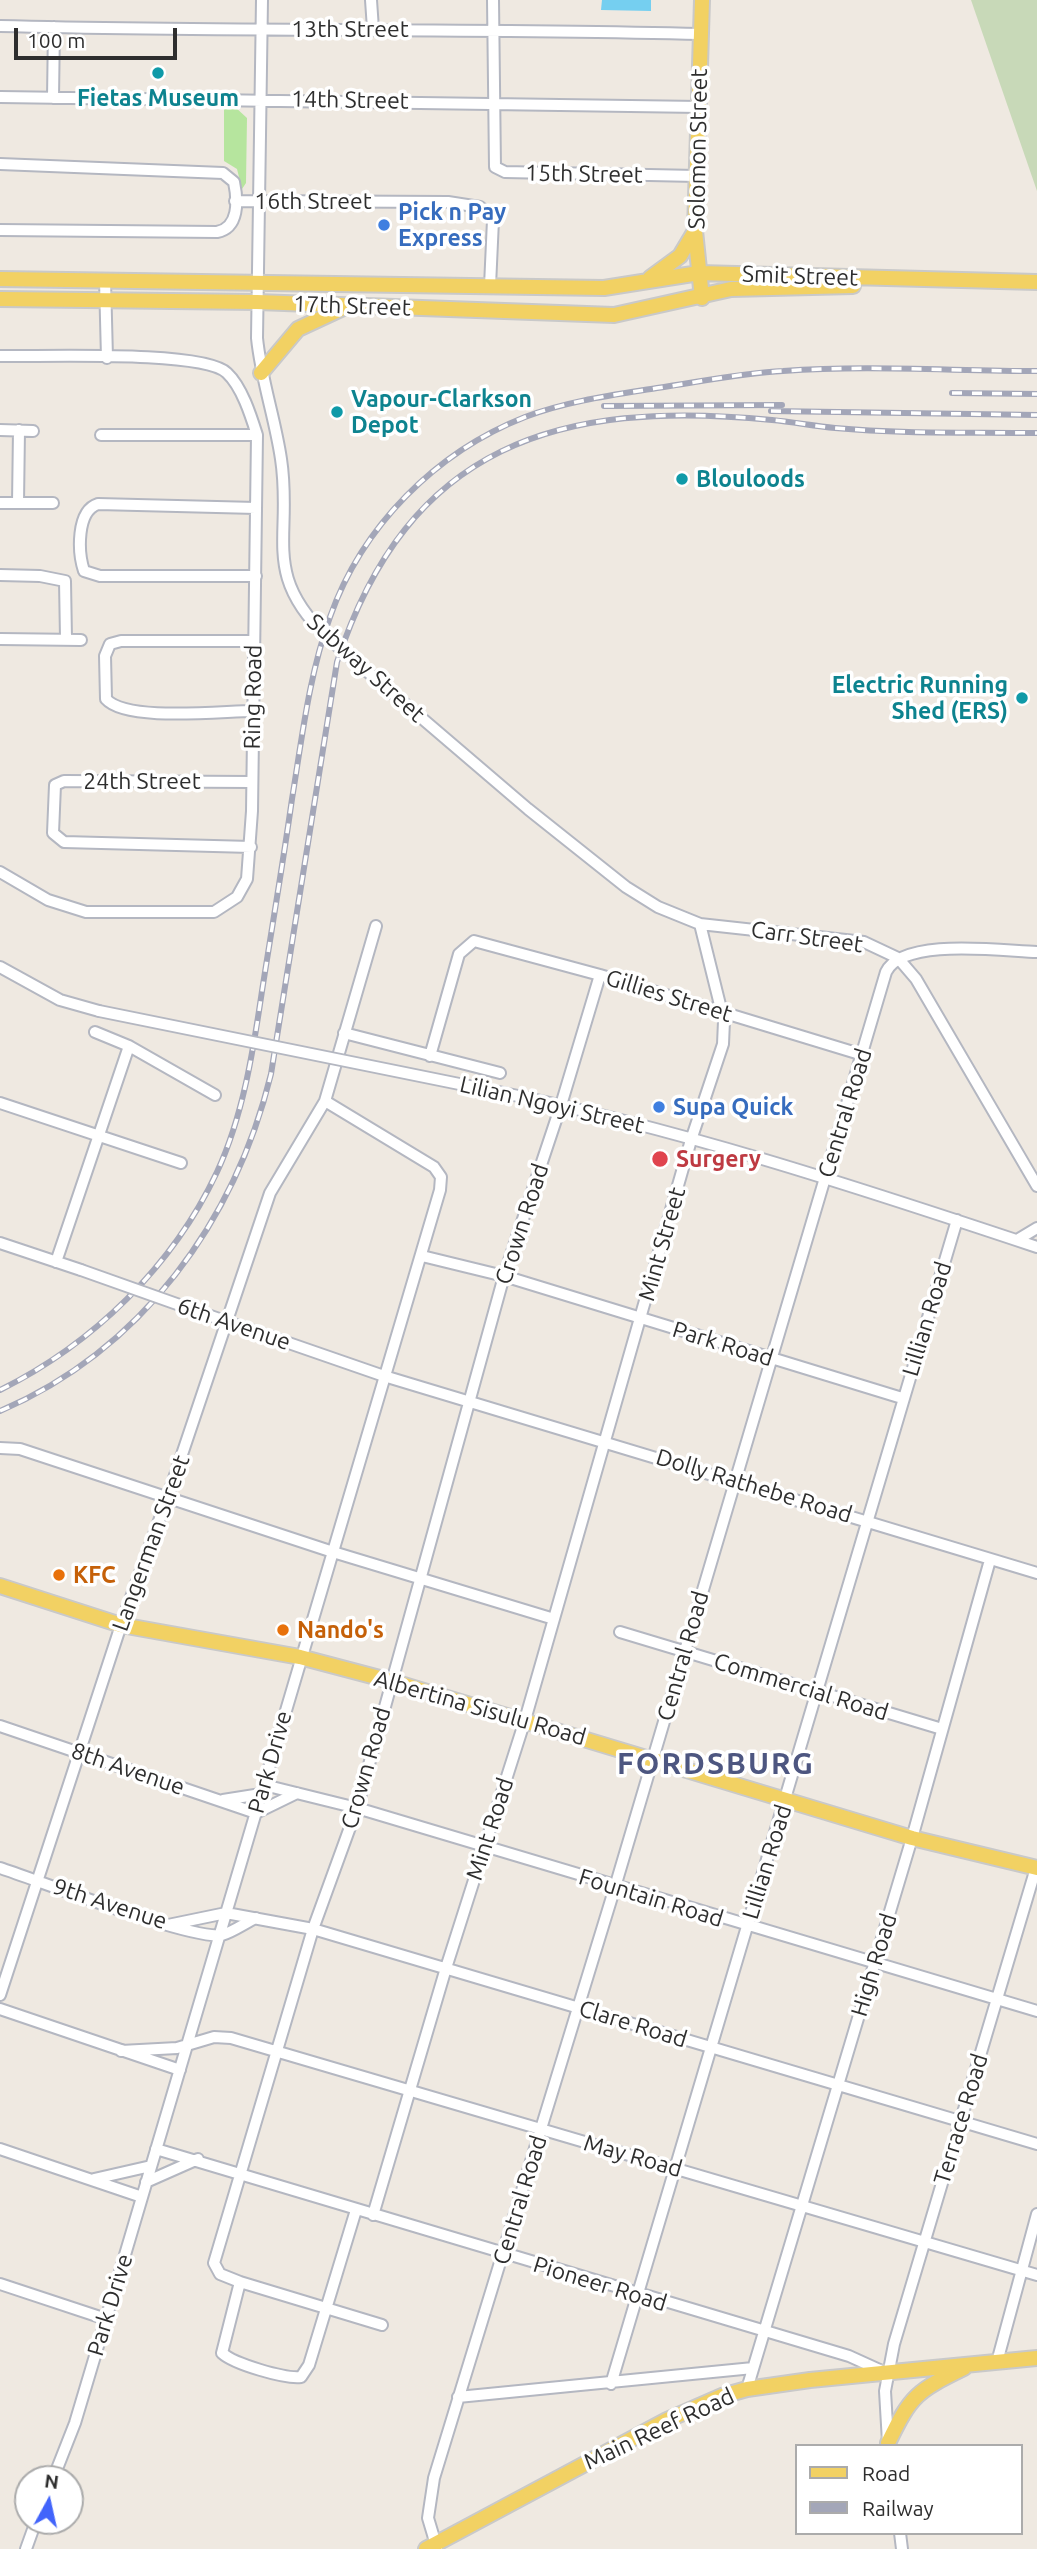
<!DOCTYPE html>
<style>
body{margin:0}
#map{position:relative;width:1037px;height:2549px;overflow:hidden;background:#efe9e1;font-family:Ubuntu,sans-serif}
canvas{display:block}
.legend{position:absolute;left:795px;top:2444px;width:228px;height:91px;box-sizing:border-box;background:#fff;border:2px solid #ababab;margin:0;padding:9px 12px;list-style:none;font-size:21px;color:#2e2e2e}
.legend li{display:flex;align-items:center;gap:14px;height:35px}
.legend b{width:35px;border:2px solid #ababab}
.north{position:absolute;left:14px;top:2465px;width:70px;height:70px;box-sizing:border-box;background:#fff;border:2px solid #ababab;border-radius:50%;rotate:8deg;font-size:19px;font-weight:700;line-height:28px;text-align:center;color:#2e2e2e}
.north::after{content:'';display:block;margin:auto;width:24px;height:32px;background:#4264fb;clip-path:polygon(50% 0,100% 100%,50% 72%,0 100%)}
.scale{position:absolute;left:14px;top:28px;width:163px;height:32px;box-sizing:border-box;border:4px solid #2e2e2e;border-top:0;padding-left:9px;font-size:21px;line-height:24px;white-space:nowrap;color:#2e2e2e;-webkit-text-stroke:5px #fff;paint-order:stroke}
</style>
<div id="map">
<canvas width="1037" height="2549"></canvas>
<ul class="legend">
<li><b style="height:9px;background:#f2d163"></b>Road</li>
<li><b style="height:9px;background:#a3a6b8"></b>Railway</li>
</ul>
<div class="north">N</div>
<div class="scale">100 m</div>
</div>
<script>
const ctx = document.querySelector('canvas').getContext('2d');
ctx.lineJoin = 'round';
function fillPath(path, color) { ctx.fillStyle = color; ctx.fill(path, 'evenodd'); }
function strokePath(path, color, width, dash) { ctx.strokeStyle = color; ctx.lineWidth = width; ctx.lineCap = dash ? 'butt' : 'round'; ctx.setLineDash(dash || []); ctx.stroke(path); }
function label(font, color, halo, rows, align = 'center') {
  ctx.font = font + ' Ubuntu,sans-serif'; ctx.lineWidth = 7; ctx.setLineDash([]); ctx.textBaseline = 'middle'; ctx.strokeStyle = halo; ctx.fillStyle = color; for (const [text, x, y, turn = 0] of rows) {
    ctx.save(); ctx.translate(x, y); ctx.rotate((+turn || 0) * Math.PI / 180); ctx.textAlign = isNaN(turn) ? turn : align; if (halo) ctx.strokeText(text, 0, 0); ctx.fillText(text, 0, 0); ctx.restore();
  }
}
fillPath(new Path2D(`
 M224 106H234L247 118 246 183 242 189 237 169 224 161Z`), '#b6e59e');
fillPath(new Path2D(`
 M971 0H1037V191Z`), '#c8d9b8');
fillPath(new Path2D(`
 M602 0H651V11L601 10Z`), '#75cff0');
const minor = new Path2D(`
 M262 0 257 338C261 379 275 418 281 459 293 537 260 573 328 638L528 809 626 887 658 907 700 924 864 942 898 958 916 979 1037 1186
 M371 0 373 29
 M493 0 495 167 505 172 697 176
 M0 26C234 32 467 28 701 34
 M0 97 700 107
 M53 98 54 27
 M0 164 223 173 234 182C238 201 239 228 217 232L0 230
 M235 201 448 202 480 207 493 220 490 286
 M105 280 107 358
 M0 356C41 357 203 350 227 373 242 387 251 416 257 435L252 811 247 879 237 897 214 912H86L48 900 0 872
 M0 430 33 431
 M101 435H257
 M0 503H53
 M18 503 19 430
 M0 575 40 576 65 581 66 639
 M256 576H100L84 571C78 553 76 511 98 504L256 508
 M0 639 81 640
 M253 711C222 711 126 722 106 699L105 656 110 644 121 641H254
 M251 847 64 842 53 833 55 785 64 781 252 782
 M0 967 60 1000 99 1011
 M95 1032 129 1046 215 1095
 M344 1033 500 1073
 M430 1056 459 954 474 941 600 975 863 1055
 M489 1090C675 1127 857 1187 1037 1247
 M0 1103 181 1163
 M1017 1240 1037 1228
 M0 1243 81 1270
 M422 1256 504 1276 902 1398
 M56 1262 129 1046
 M205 1314 384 1376 1037 1573
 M0 1448 20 1449 333 1552 554 1619
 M620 1632 942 1729
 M0 1726 256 1813 297 1793
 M264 1785 357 1808 1037 2011
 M223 1800 261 1794
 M0 1868C37 1880 194 1941 222 1935 233 1932 245 1923 256 1918
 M168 1925 226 1913 313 1929 1037 2144
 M0 1995 121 1625 167 1499 270 1193 325 1101 376 926
 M0 2009 180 2070
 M121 2051 177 2048 214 2037 231 2038 1037 2275
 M0 2149 142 2197
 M156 2149 849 2356 882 2371
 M94 2179 151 2166
 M146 2182 198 2159
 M373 2215 446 1968 525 1720 691 1140 723 1044 724 1021 700 924
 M240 2282 222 2353C234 2364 285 2379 301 2377L309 2365 356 2210
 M0 2284 106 2319
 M382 2325 240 2282 220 2274 214 2263 313 1929 357 1808 504 1276 561 1105 600 975
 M997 2362 1037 2214
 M611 2384 957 1220
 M747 2389 912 1838 990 1560
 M458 2397 753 2368
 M888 2442 885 2391 894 2344 1036 1868
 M53 2479 75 2423 106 2319 440 1190 441 1177 434 1167 325 1101
 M900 2533 902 2549
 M437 2548 428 2518 434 2478 615 1887 886 972C903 937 1002 951 1037 952
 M26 2549 36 2521`);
const major = new Path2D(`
 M702 0 695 231 702 298
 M650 278 680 256 695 231
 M0 279 604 288 699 273 1037 282
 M0 299 257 302 614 315 731 289 853 286
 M261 373 298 329 343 308
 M0 1586 121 1625 300 1657 391 1681 912 1838 1037 1868
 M888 2443C911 2395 917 2391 964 2368
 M426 2549 667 2420 722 2396 747 2389 810 2380 1037 2358`);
strokePath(minor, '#b4b7c1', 14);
strokePath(major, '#c9c9c9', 18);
strokePath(minor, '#fff', 10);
strokePath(major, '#f2d163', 14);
const rail = new Path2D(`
 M952 393 1037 394
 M604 406 782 405
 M771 411 1037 415
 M0 1390C93 1344 173 1266 217 1172 243 1116 253 1052 262 991 272 927 283 863 292 799 302 738 309 675 330 617 362 526 436 452 525 417 567 401 613 395 657 388 699 382 741 373 783 371 867 365 953 371 1037 371
 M0 1411C142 1350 235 1221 271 1074L337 662C408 444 559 399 772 420 793 422 814 426 835 428 902 434 970 432 1037 433`);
strokePath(rail, '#a3a6b8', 6);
strokePath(rail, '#fff', 3.5, [10]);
const minorBridge = new Path2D(`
 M99 1011 489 1090
 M81 1270 205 1314`);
strokePath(minorBridge, '#b4b7c1', 14, []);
strokePath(minorBridge, '#fff', 10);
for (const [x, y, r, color] of [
 [158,73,7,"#0f9aa8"],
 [384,225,7,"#3f7fe0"],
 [337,412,7,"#0f9aa8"],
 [682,479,7,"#0f9aa8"],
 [1022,698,7,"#0f9aa8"],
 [659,1107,7,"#3f7fe0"],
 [660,1159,9,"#e0444e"],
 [59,1575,7,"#e8710a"],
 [283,1630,7,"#e8710a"]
]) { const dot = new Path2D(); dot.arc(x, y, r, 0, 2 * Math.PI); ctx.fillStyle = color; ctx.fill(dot); strokePath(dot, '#fff', 2.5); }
label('23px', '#2e2e2e', '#fff', [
 ["13th Street",350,29],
 ["14th Street",350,100,1],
 ["Solomon Street",698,149,-89],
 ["15th Street",584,174,1],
 ["16th Street",313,201],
 ["Smit Street",800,276,2],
 ["17th Street",352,306,2],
 ["Subway Street",366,668,42],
 ["Ring Road",253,697,-89],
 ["24th Street",142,781],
 ["Carr Street",807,937,8],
 ["Gillies Street",669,996,17],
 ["Lilian Ngoyi Street",552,1105,13],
 ["Central Road",845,1113,-73],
 ["Crown Road",522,1224,-72],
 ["Mint Street",662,1244,-74],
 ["Lillian Road",927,1319,-73],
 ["6th Avenue",234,1324,19],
 ["Park Road",723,1344,17],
 ["Dolly Rathebe Road",754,1486,17],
 ["Langerman Street",151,1543,-70],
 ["Central Road",683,1656,-74],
 ["Commercial Road",801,1687,17],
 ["Albertina Sisulu Road",480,1708,16],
 ["Park Drive",270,1762,-74],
 ["Crown Road",366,1768,-74],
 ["8th Avenue",128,1769,19],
 ["Mint Road",490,1829,-72],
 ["Lillian Road",767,1862,-73],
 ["Fountain Road",651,1898,17],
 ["9th Avenue",110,1904,18],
 ["High Road",874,1965,-73],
 ["Clare Road",633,2024,17],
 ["Terrace Road",961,2119,-73],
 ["May Road",633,2156,16],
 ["Central Road",520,2200,-73],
 ["Pioneer Road",600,2284,17],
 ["Park Drive",110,2305,-73],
 ["Main Reef Road",659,2429,-25]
]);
label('bold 23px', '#0d838f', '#fff', [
 ["Fietas Museum",158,98,"center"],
 ["Vapour-Clarkson",351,399],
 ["Depot",351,425],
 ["Blouloods",696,479],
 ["Electric Running",1008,685,"right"],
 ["Shed (ERS)",1008,711,"right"]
], 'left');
label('bold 23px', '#366cbe', '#fff', [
 ["Pick n Pay",398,212],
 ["Express",398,238],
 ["Supa Quick",673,1107]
], 'left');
label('bold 23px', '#be3a42', '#fff', [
 ["Surgery",676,1159]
], 'left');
label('bold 23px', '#c56008', '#fff', [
 ["KFC",73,1575],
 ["Nando's",297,1630]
], 'left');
ctx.letterSpacing = '2px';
label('bold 30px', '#4d5680', '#fff', [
 ["FORDSBURG",716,1764]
]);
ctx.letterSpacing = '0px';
</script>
